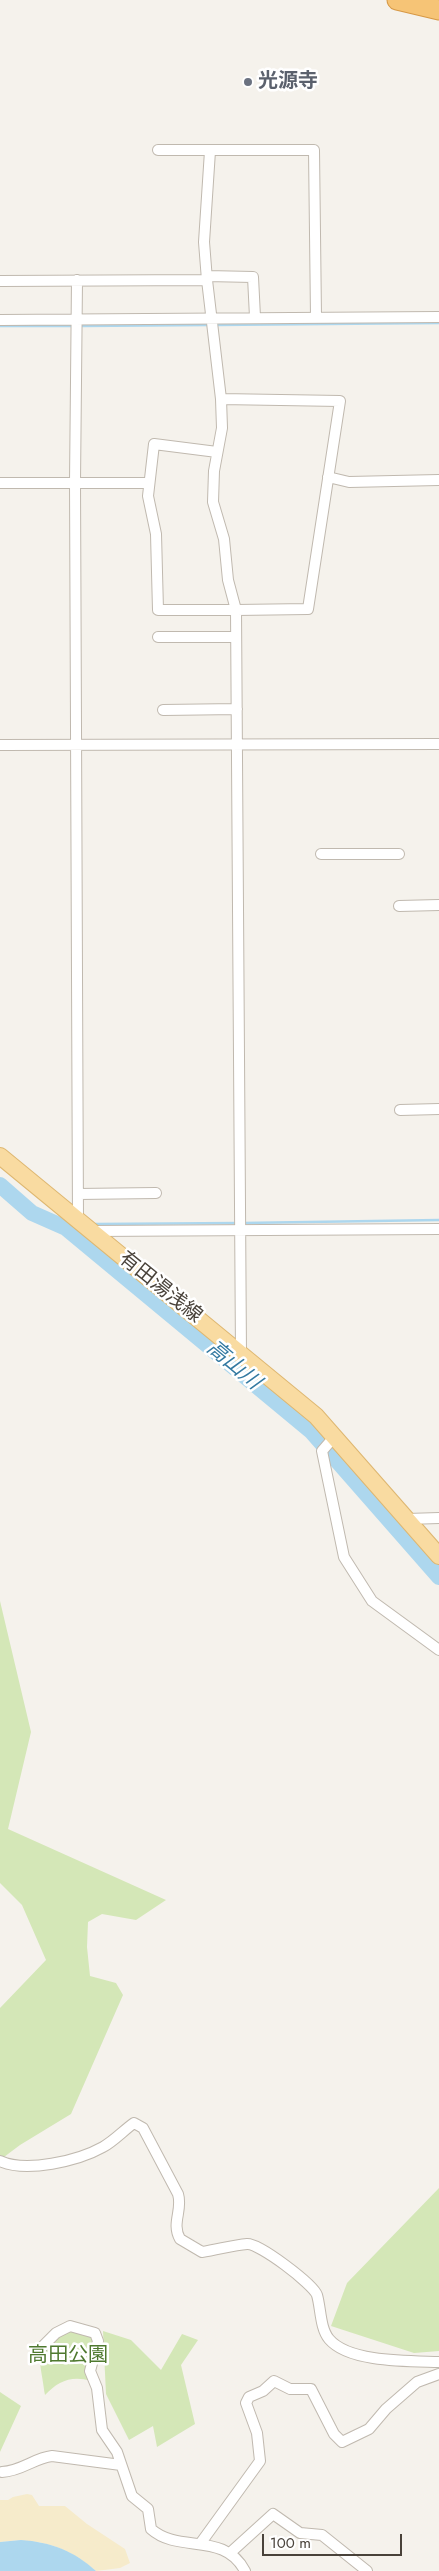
<!DOCTYPE html>
<meta charset="utf-8">
<style>
body{margin:0}
#map{position:relative;width:439px;height:2571px;overflow:hidden;background:#f5f2ec;font-family:Jost,sans-serif}
canvas{display:block}
.scale{position:absolute;left:262px;top:2534px;width:140px;height:22px;box-sizing:border-box;border:2px solid #49423a;border-top:0;padding-left:6px;font-size:15px;line-height:18px;white-space:nowrap;color:#49423a;-webkit-text-stroke:4px #fff;paint-order:stroke}
</style>
<div id="map">
<canvas width="439" height="2571"></canvas>
<div class="scale">100 m</div>
</div>
<script>
const ctx = document.querySelector('canvas').getContext('2d');
ctx.lineJoin = 'round';
function fillPath(path, color) { ctx.fillStyle = color; ctx.fill(path, 'evenodd'); }
function strokePath(path, color, width, dash) { ctx.strokeStyle = color; ctx.lineWidth = width; ctx.lineCap = dash ? 'butt' : 'round'; ctx.setLineDash(dash || []); ctx.stroke(path); }
function label(font, color, halo, rows, align = 'center') {
  ctx.font = font + ' Jost,"Noto Sans JP",sans-serif'; ctx.lineWidth = 5; ctx.setLineDash([]); ctx.textBaseline = 'middle'; ctx.strokeStyle = halo; ctx.fillStyle = color; for (const [text, x, y, turn = 0] of rows) {
    ctx.save(); ctx.translate(x, y); ctx.rotate((+turn || 0) * Math.PI / 180); ctx.textAlign = isNaN(turn) ? turn : align; if (halo) ctx.strokeText(text, 0, 0); ctx.fillText(text, 0, 0); ctx.restore();
  }
}
fillPath(new Path2D(`
 M0 1601 31 1732 8 1829 166 1900 136 1920 102 1914 88 1922 87 1947 90 1976 116 1983 123 1995 71 2114 20 2145 0 2160V2008L46 1960 22 1905 0 1883Z
 M439 2188V2351L414 2353 331 2326 347 2283Z
 M65 2329 94 2334 91 2381C72 2375 58 2381 45 2395 40 2353 32 2360 65 2329Z
 M103 2331 131 2340 161 2370 182 2334 198 2340 181 2365 195 2424 157 2447 153 2426 129 2440 106 2394Z
 M0 2392 21 2406 0 2452Z`), '#d4e7b7');
fillPath(new Path2D(`
 M27 2494 32 2495 39 2506H65L87 2524 125 2549 130 2563 120 2568 96 2571C69 2547 36 2536 0 2542V2500H8L13 2497Z`), '#f6ebcb');
fillPath(new Path2D(`
 M21 2540C51 2542 74 2551 96 2571H0V2542Z`), '#add7ee');
strokePath(new Path2D(`
 M216 325 439 323
 M0 326H75
 M81 326 210 325
 M243 1223 439 1220
 M95 1224 238 1223
 M66 1228 73 1227`), '#add7ee', 2.5);
strokePath(new Path2D(`
 M0 1185 32 1213 66 1228 311 1431 439 1577`), '#add7ee', 16);
const street = new Path2D(`
 M158 150H314L316 317
 M207 276 253 277 255 317
 M77 280 75 482 78 1220
 M207 280 204 242 210 151
 M0 281 207 280 221 399 340 401 308 609 236 610 241 1354
 M0 320 439 317
 M217 452 154 444 148 496 156 534 158 610H236L228 580 224 539 213 502 214 471 222 428 221 399
 M328 477 349 482 439 480
 M0 483H149
 M158 637H236
 M163 710 237 709
 M0 745 439 744
 M321 854H399
 M399 906 439 905
 M400 1110 439 1109
 M78 1194 156 1193
 M92 1231 439 1229
 M335 1436 322 1451 344 1557 372 1601 439 1650
 M407 1519 439 1518
 M0 2161C26 2173 78 2161 103 2147 114 2141 124 2130 134 2123L143 2128 178 2194C183 2210 171 2223 180 2239L202 2252C217 2250 233 2245 247 2244 259 2243 313 2284 317 2295 321 2309 320 2328 329 2339 349 2363 411 2361 439 2362
 M41 2348 56 2333 70 2326 95 2333 98 2341 90 2371 97 2388 102 2430 117 2452 132 2496 148 2509 151 2529C179 2554 224 2531 245 2571
 M2 2472C22 2471 34 2458 52 2456L121 2465
 M200 2544 260 2461 257 2433 246 2403 249 2397 263 2391 274 2381 290 2389H311L334 2434 342 2442 369 2429 386 2409 417 2382 439 2374
 M230 2553 273 2514 300 2533 322 2535 367 2571`);
const primary = new Path2D(`
 M0 1156 316 1416 439 1556`);
const highway = new Path2D(`
 M397 0 439 10`);
strokePath(street, '#c0b9af', 12);
strokePath(primary, '#deb771', 18);
strokePath(highway, '#d69845', 21);
strokePath(street, '#fff', 10);
strokePath(primary, '#f9dba1', 16);
strokePath(highway, '#f6c476', 19);
for (const [x, y, r, color] of [
 [248,82,5,"#6b7280"]
]) { const dot = new Path2D(); dot.arc(x, y, r, 0, 2 * Math.PI); ctx.fillStyle = color; ctx.fill(dot); strokePath(dot, '#fff', 2); }
label('bold 20px', '#5b616d', '#fff', [
 ["光源寺",258,82]
], 'left');
label('20px', '#49423a', '#fff', [
 ["有田湯浅線",160,1288,39]
]);
label('20px', '#4f792f', '#fff', [
 ["高田公園",68,2356]
]);
label('italic 21px', '#3379a1', '#fff', [
 ["高山川",233,1366,40]
]);
</script>
